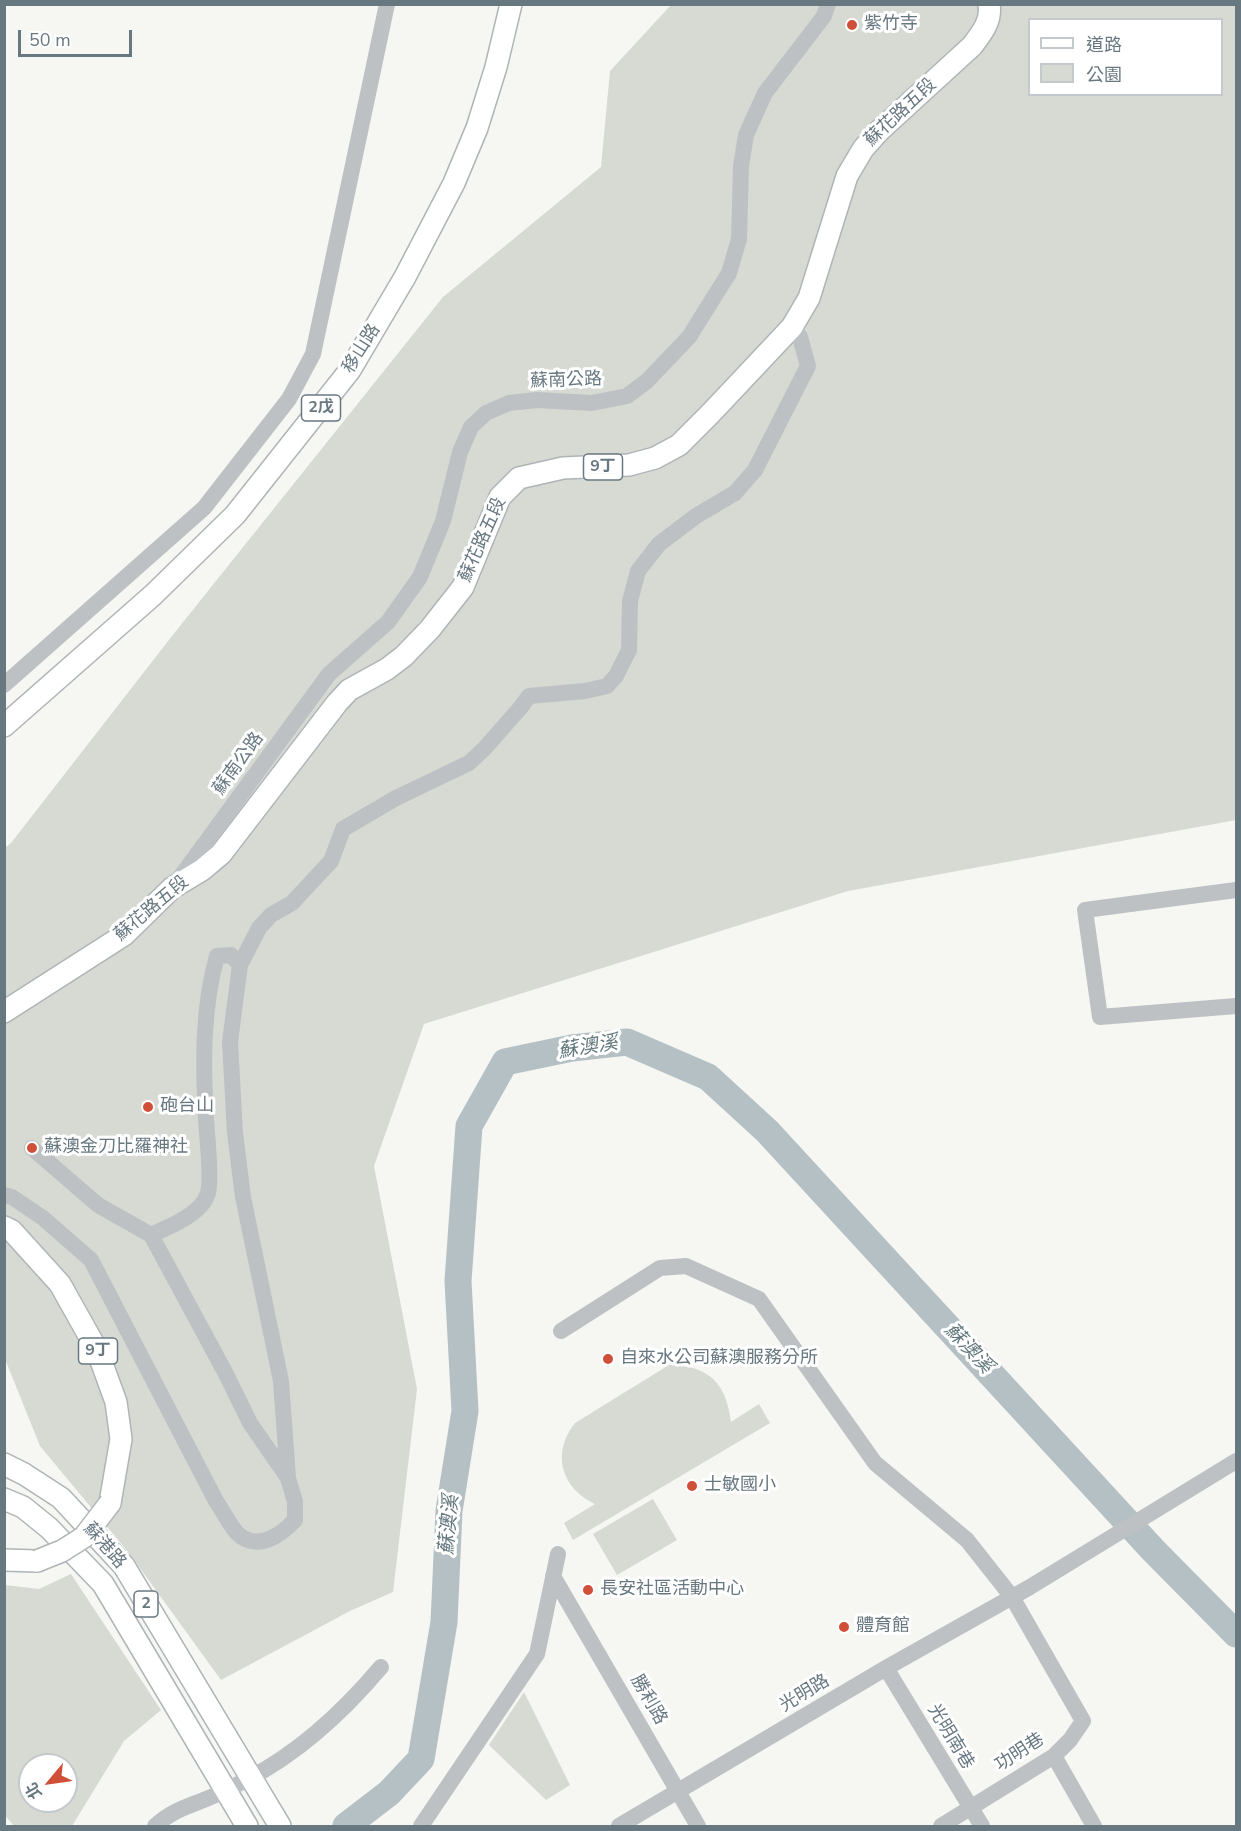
<!DOCTYPE html>
<meta charset="utf-8">
<style>
body{margin:0}
#map{position:relative;width:1241px;height:1831px;overflow:hidden;background:#f6f6f3;font-family:"Nunito Sans","Noto Sans TC",sans-serif}
canvas{display:block}
.frame{position:absolute;inset:0;border:6px solid #687881;pointer-events:none}
.legend{position:absolute;left:1028px;top:18px;width:195px;height:78px;box-sizing:border-box;background:#fff;border:2px solid #c3c9cd;margin:0;padding:8px 10px;list-style:none;font-size:18px;color:#687881}
.legend li{display:flex;align-items:center;gap:12px;height:30px}
.legend b{width:30px;border:2px solid #c3c9cd}
.north{position:absolute;left:18px;top:1753px;width:60px;height:60px;box-sizing:border-box;background:#fff;border:2px solid #c3c9cd;border-radius:50%;rotate:241deg;font-size:16px;font-weight:700;line-height:24px;text-align:center;color:#687881}
.north::after{content:'';display:block;margin:auto;width:21px;height:27px;background:#cf4f39;clip-path:polygon(50% 0,100% 100%,50% 72%,0 100%)}
.scale{position:absolute;left:18px;top:30px;width:114px;height:27px;box-sizing:border-box;border:3px solid #687881;border-top:0;padding-left:8px;font-size:18px;line-height:21px;white-space:nowrap;color:#687881;-webkit-text-stroke:4px #fff;paint-order:stroke}
</style>
<div id="map">
<canvas width="1241" height="1831"></canvas>
<div class="frame"></div>
<ul class="legend">
<li><b style="height:8px;background:#fff"></b>道路</li>
<li><b style="height:16px;background:#d6dad3"></b>公園</li>
</ul>
<div class="north">北</div>
<div class="scale">50 m</div>
</div>
<script>
const ctx = document.querySelector('canvas').getContext('2d');
ctx.lineJoin = 'round';
function fillPath(path, color) { ctx.fillStyle = color; ctx.fill(path, 'evenodd'); }
function strokePath(path, color, width, dash) { ctx.strokeStyle = color; ctx.lineWidth = width; ctx.lineCap = dash ? 'butt' : 'round'; ctx.setLineDash(dash || []); ctx.stroke(path); }
function label(font, color, halo, rows, align = 'center') {
  ctx.font = font + ' "Nunito Sans","Noto Sans TC",sans-serif'; ctx.lineWidth = 6; ctx.setLineDash([]); ctx.textBaseline = 'middle'; ctx.strokeStyle = halo; ctx.fillStyle = color; for (const [text, x, y, turn = 0] of rows) {
    ctx.save(); ctx.translate(x, y); ctx.rotate((+turn || 0) * Math.PI / 180); ctx.textAlign = isNaN(turn) ? turn : align; if (halo) ctx.strokeText(text, 0, 0); ctx.fillText(text, 0, 0); ctx.restore();
  }
}
fillPath(new Path2D(`
 M671 5H1236V820L848 891 424 1024 374 1166 417 1389 393 1592 350 1611 221 1680 129 1553 40 1446 5 1359V848L11 843 172 636 443 297 601 167 610 71ZM1030 20H1222V94H1030Z
 M669 1365C710 1366 726 1383 731 1422L759 1404 770 1423 573 1540 564 1523 595 1504C561 1488 551 1453 575 1423Z
 M653 1499 677 1540 617 1575 593 1534Z
 M71 1574 161 1710 124 1741 72 1826H14L4 1814 5 1585 39 1589ZM30 1765H66V1801H30Z
 M524 1692 570 1785 546 1800 489 1745Z`), '#d6dad3');
strokePath(new Path2D(`
 M346 1826 389 1793 421 1759 444 1622 449 1511 465 1411 458 1281 469 1126 505 1062 572 1048 627 1042 708 1077 767 1131 1153 1550 1236 1634`), '#b4c0c3', 27);
const major = new Path2D(`
 M4 726 153 595 235 515 350 370 405 277 454 183 477 128 496 67 511 4
 M4 1012 124 935 172 888 202 870 221 854 337 703 349 690 387 669 404 656 430 629 463 587 500 497 519 478 563 468 629 465 655 458 679 445 711 413 792 327 809 298 847 176 863 149 879 131 972 46C982 33 992 21 989 4
 M4 1227 12 1231 60 1284 97 1350 116 1402 121 1439 110 1503
 M4 1464 24 1474 61 1498 124 1566 280 1826
 M4 1499 23 1507 49 1528 103 1584 247 1826
 M4 1560 37 1561`);
strokePath(major, '#afb4b7', 24);
strokePath(new Path2D(`
 M4 685 204 508 289 399 313 354 387 4
 M176 883 329 674 388 622 420 577 443 521 460 452 471 427 486 413 509 403 537 400 592 403 627 396 647 381 689 337 729 273 739 239 741 166 746 135 765 93 824 16 828 4
 M1236 890 1085 910 1100 1017 1236 1006
 M32 1148 98 1205 151 1235 226 1374 250 1423 288 1478
 M4 1195 12 1197 43 1218 91 1260 216 1501C223 1511 229 1524 237 1533 257 1552 280 1536 295 1520V1502L288 1478 281 1381 243 1197 235 1133 230 1042 240 965 259 928 271 915 292 903 331 861 343 829 396 798 469 763 484 749 521 707 529 696 585 691 607 686 616 676 629 650 630 601 638 571 659 544 696 516 735 493 755 470 808 366 800 337 792 327
 M151 1235C169 1227 202 1214 208 1193 212 1178 207 1136 206 1119 203 1065 202 1009 217 956L231 955 240 965
 M561 1331 660 1268 686 1266 759 1299 875 1463 967 1540 1012 1597 1083 1721 1070 1740 1054 1756 941 1826
 M553 1576 698 1826
 M886 1668 982 1826
 M1054 1756 1094 1826
 M155 1826C174 1809 188 1807 211 1797 223 1792 236 1785 248 1779 300 1752 343 1712 381 1667
 M421 1826 537 1654 558 1554
 M619 1826 886 1668 1030 1587 1236 1461`), '#bdc1c4', 16);
strokePath(major, '#fff', 21);
const majorBridge = new Path2D(`
 M37 1561 62 1551 84 1537 110 1503`);
strokePath(majorBridge, '#afb4b7', 24, []);
strokePath(majorBridge, '#fff', 21);
for (const [x, y, r, color] of [
 [852,25,6,"#cf4f39"],
 [148,1107,6,"#cf4f39"],
 [32,1148,6,"#cf4f39"],
 [608,1359,6,"#cf4f39"],
 [692,1486,6,"#cf4f39"],
 [588,1590,6,"#cf4f39"],
 [844,1627,6,"#cf4f39"]
]) { const dot = new Path2D(); dot.arc(x, y, r, 0, 2 * Math.PI); ctx.fillStyle = color; ctx.fill(dot); strokePath(dot, '#fff', 2); }
for (const [x, y, w] of [
 [321,408,39],
 [603,467,39],
 [98,1351,39],
 [146,1604,24]
]) { const box = new Path2D(); box.roundRect(x - w / 2, y - 13, w, 26, 4.5); ctx.fillStyle = '#fff'; ctx.fill(box); strokePath(box, '#687881', 1.5); }
label('bold 16px', '#687881', null, [
 ["2戊",321,408],
 ["9丁",603,467],
 ["9丁",98,1351],
 ["2",146,1604]
]);
label('18px', '#687881', '#fff', [
 ["紫竹寺",864,25],
 ["砲台山",160,1107],
 ["蘇澳金刀比羅神社",44,1148],
 ["自來水公司蘇澳服務分所",620,1359],
 ["士敏國小",704,1486],
 ["長安社區活動中心",600,1590],
 ["體育館",856,1627]
], 'left');
label('18px', '#687881', '#fff', [
 ["蘇花路五段",901,113,-43],
 ["移山路",362,349,-58],
 ["蘇南公路",566,381,-2],
 ["蘇花路五段",483,540,-66],
 ["蘇南公路",239,764,-54],
 ["蘇花路五段",152,909,-40],
 ["蘇港路",104,1546,49],
 ["光明路",805,1694,-31],
 ["勝利路",648,1700,60],
 ["光明南巷",950,1737,59],
 ["功明巷",1020,1753,-33]
]);
label('italic 20px', '#64787d', '#fff', [
 ["蘇澳溪",588,1048,-9],
 ["蘇澳溪",968,1349,47],
 ["蘇澳溪",450,1525,-85]
]);
</script>
